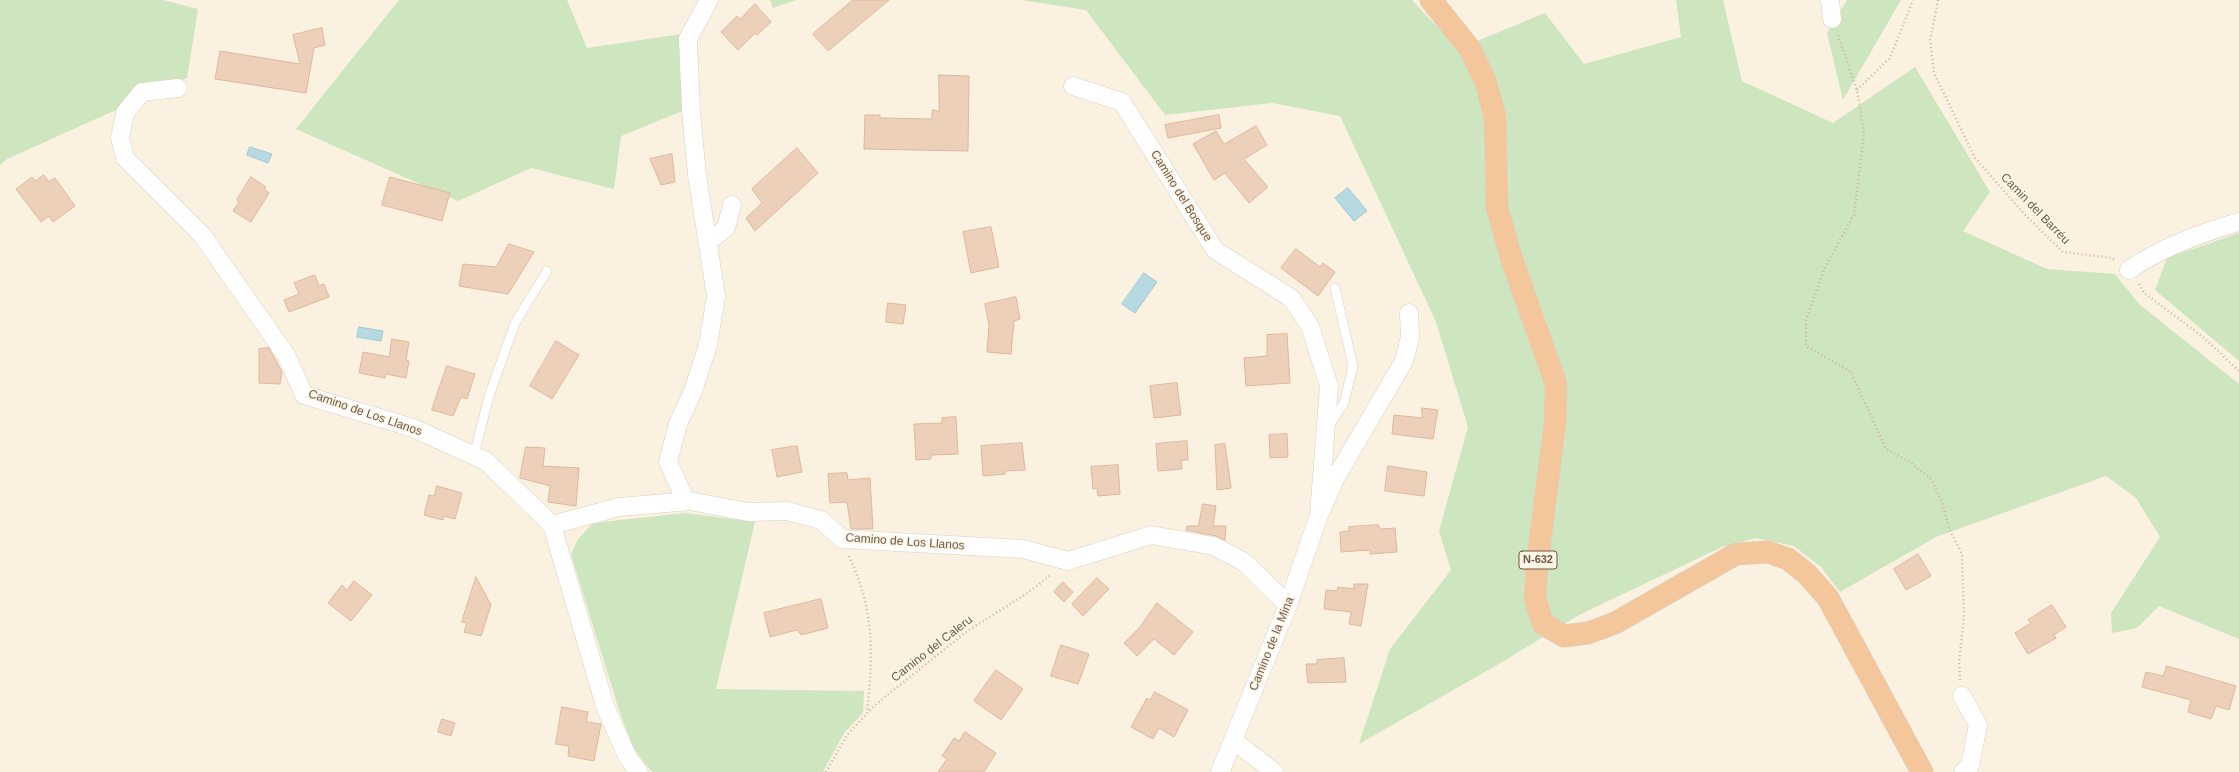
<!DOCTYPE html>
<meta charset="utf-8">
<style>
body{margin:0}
canvas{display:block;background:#faf1e0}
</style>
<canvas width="2239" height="772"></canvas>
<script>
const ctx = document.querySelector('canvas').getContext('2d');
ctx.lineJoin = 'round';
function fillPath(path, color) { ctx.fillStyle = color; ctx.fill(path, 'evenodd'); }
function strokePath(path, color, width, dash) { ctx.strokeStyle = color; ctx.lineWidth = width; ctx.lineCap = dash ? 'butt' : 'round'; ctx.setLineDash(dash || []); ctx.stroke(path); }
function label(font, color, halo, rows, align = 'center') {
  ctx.font = font + ' Arial,sans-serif'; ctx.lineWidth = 3; ctx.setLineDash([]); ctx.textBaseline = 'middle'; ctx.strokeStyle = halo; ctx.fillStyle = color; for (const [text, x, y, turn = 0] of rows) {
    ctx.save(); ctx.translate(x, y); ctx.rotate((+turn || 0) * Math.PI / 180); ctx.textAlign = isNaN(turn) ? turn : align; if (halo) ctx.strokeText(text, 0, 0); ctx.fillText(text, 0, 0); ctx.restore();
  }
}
fillPath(new Path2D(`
 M0 0H163L198 9 187 78 7 159 0 165Z
 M399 0H567L587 48 681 34 685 110 621 136 614 189 531 168 458 201 296 129Z
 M770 0H796L773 8Z
 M1021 0H1412L1458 49 1545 13 1584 64 1681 37 1676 0H1723L1742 81 1833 123 1915 67 1990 192 1963 231 2047 269 2115 274 2139 304 2239 384V639L2159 606 2137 628 2112 633 2111 613 2160 537 2136 498 2106 476 1936 537 1840 592 1821 567 1794 546 1756 538 1722 547 1581 614 1497 665 1359 744 1390 649 1451 570 1439 531 1468 427 1436 322 1340 116 1272 103 1165 115 1086 10Z
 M1847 0H1901L1843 100 1827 33Z
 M2239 233V361L2155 290 2167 258Z
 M685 513 755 522 716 689 864 691 863 713 844 733 823 772H652L633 748 618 707 571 554 578 539 593 523Z`), '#cee6c0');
const water = new Path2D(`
 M250 147 272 154 268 163 247 155Z
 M1348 188 1367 211 1354 221 1335 198Z
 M1144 273 1157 282 1135 313 1122 304Z
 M359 327 383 331 381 341 357 337Z`);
fillPath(water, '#b7dae2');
strokePath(water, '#9ec9d3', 1);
const building = new Path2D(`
 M853 0H889L828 51 813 34Z
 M755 4 771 22 757 35 755 33 738 50 721 32 737 16 740 19Z
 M322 28 325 45 314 48 306 93 215 79 220 51 300 64 293 35Z
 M939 75 969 76 968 151 864 149 865 115H880V118L932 119V110L939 111Z
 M1219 115 1221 128 1168 138 1165 125Z
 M1256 126 1267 145 1244 159 1268 187 1249 203 1225 173 1214 180 1193 144 1216 131 1224 144Z
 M797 148 818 173 755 231 746 218 762 203 752 189Z
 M672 154 675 182 661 185 650 159Z
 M44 175 49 182 55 178 75 206 53 222 49 216 41 222 16 189 32 177 35 181Z
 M251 177 266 187 264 189 269 193 251 222 233 211 239 202 237 200Z
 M390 177 450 193 442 221 382 205Z
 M991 227 999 267 971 273 963 232Z
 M509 244 534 252 508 294 459 286 463 264 496 267Z
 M1296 249 1320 267 1323 263 1335 272 1318 296 1281 268Z
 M315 275 319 286 324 284 329 297 289 312 284 300 299 294 294 283Z
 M1016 297 1020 319 1014 321 1011 354 987 352 989 325 985 304Z
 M888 303 906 305 903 324 886 322Z
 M1287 334 1290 383 1246 386 1244 358 1267 356V335Z
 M392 339 409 342 406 360 409 361 406 378 386 374 385 378 359 373 363 352 389 357Z
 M556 341 579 355 552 399 530 386Z
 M269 348 282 372 280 384 259 383V349Z
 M447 366 475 374 467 399 461 397 453 416 432 410Z
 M1177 383 1181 415 1154 418 1150 386Z
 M1422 408 1438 410 1433 439 1392 434 1394 415 1422 418Z
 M956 417 958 454 931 455V459L916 460 914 424 942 423V418Z
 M1287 434 1288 457 1270 458 1269 435Z
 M1187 441 1188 460H1181L1182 469 1158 471 1156 444Z
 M1022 443 1025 470 1005 471V474L983 476 981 446Z
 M1225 444 1231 488 1217 490 1215 445Z
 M797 446 802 472 777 477 772 450Z
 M526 447 545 448 543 466 579 468 576 506 548 502 550 486 520 478Z
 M1118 465 1120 494 1098 496 1097 488 1093 489 1091 467Z
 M1388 466 1427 472 1424 496 1385 491Z
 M847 473 848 480 870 478 873 529H851L847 502 830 503 828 474Z
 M437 486 462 493 455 519 444 516 443 520 424 515 429 495 434 496Z
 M1203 504 1216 506 1213 526H1226L1225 540 1216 536 1186 530 1187 526H1198Z
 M1378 525 1381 529 1395 528 1397 552 1370 554V550L1341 552 1340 532 1349 531V527Z
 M1918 554 1931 576 1906 590 1894 569Z
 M476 577 491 605 481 636 464 632 467 623 462 622Z
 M1097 578 1109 589 1083 616 1072 604Z
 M354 581 372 595 351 621 328 603 342 585 347 590Z
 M1063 582 1073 592 1064 602 1054 592Z
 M1354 584H1368L1361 626 1349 624 1351 612 1324 609 1326 590 1337 591 1338 587 1354 589Z
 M821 599 828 628 801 635 797 630 770 637 764 613Z
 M1157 603 1193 632 1174 655 1154 639 1137 656 1124 643 1140 627Z
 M2052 605 2066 627 2054 635 2056 638 2028 654 2015 633 2031 623 2028 620Z
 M1061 645 1089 654 1078 684 1051 676Z
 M1344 658 1346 682 1308 683 1306 664H1317V660Z
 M2167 666 2236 686 2229 710 2216 706 2211 719 2188 712 2191 700 2142 687 2146 672 2163 676Z
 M996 670 1023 689 1001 720 974 701Z
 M1155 692 1188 710 1174 737 1159 728 1153 739 1131 727 1147 698 1150 700Z
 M562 707 588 712 586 722 601 724 594 761 568 756 569 746 556 744Z
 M442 719 455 723 451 736 438 732Z
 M965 732 996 753 984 772H938L947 759 942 756 954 738 959 741Z`);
fillPath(building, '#edd0ba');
strokePath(building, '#dfb79b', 1);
const service = new Path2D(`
 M1330 424 1344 403 1353 366 1335 288
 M474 455 489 396 515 323 547 271`);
const minor = new Path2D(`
 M1830 0 1832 19
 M1073 86 1122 102 1215 250 1291 298 1310 326 1329 386 1319 515
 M178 88 142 92 125 113 120 138 125 158 202 235 286 355 304 395 413 428 486 461 552 525 619 507 690 501 748 512 787 511 821 520 842 539 1023 549 1068 561 1151 535 1214 546 1244 562 1288 605
 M708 242 726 228 732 205
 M2129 270C2162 247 2201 233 2239 222
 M686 501 668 462 678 424 693 391 708 345 716 296 697 175 691 111 688 39 709 0
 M552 525 605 706 628 758 639 772
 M1962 696 1978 725 1970 766 1963 772
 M1233 740 1274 772
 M1220 772 1288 605 1319 515 1336 477 1404 361 1410 337 1409 313`);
const trunk = new Path2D(`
 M1431 0 1470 49 1485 80 1495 116 1497 207 1511 257 1556 384 1555 423 1537 565 1535 599 1543 624 1564 636 1588 633 1615 623 1736 554 1768 552 1788 559 1807 574 1828 598 1922 772`);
strokePath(service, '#ddcdbd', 10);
strokePath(minor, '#ddcdbd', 19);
strokePath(trunk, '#dad4d0', 23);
strokePath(new Path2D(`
 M1938 0 1930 40 1934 73 1975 158 2026 216 2063 252 2112 258 2116 261
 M1838 35 1857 90 1864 134 1854 215 1825 267 1806 320V346L1851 372 1886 449 1910 462 1932 480 1942 503 1949 528 1962 554 1964 618 1959 662 1960 680
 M1857 90 1890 58 1913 0
 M2139 284 2144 293 2203 337 2239 371
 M849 556C875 612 873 654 867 713
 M826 772 847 735 875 705 966 632 1029 592 1051 575`), '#d1b39e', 2.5, [1, 3]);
strokePath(service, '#fff', 9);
strokePath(minor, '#fff', 18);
strokePath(trunk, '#f3c69b', 22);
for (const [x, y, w] of [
 [1538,560,38]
]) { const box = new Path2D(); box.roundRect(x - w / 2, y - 9, w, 18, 3); ctx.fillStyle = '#fef5e5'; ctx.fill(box); strokePath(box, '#6f5849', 1); }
label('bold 11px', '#6f5849', null, [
 ["N-632",1538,560]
]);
label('12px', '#6f5849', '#fef5e5', [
 ["Camino del Bosque",1181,196,58],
 ["Camin del Barréu",2035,209,46],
 ["Camino de Los Llanos",365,413,19],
 ["Camino de Los Llanos",905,542,4],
 ["Camino de la Mina",1272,644,-68],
 ["Camino del Caleru",932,649,-38]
]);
</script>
